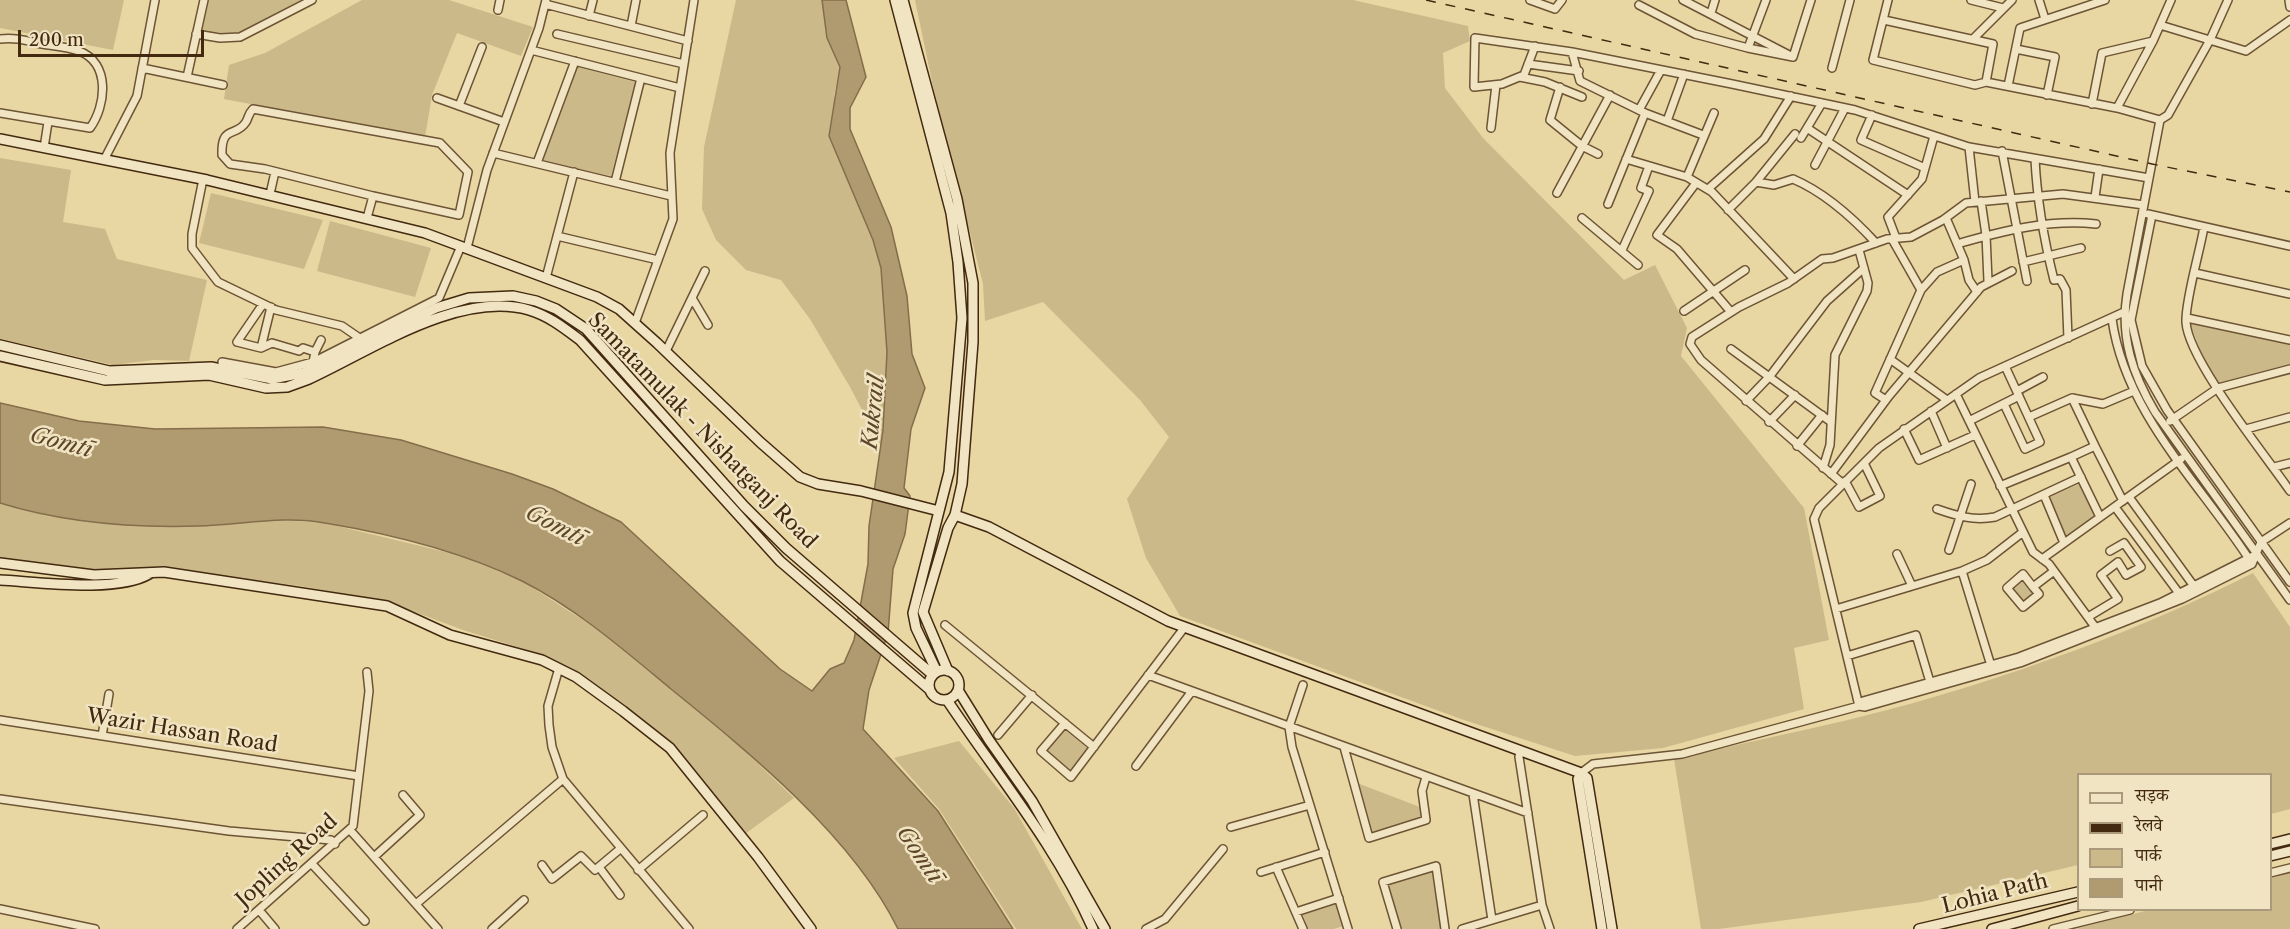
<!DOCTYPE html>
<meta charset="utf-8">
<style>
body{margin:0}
#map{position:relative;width:2290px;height:929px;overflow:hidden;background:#e8d6a3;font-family:"Libre Caslon Text","Noto Serif Devanagari",serif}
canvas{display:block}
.legend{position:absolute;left:2077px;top:773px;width:195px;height:138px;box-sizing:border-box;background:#f0e4c3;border:2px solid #aa997b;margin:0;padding:8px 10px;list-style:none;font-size:18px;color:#42290f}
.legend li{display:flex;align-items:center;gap:12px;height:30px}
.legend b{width:30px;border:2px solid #aa997b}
.scale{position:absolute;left:18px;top:30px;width:186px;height:27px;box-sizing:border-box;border:3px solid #42290f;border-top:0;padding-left:8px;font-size:18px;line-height:21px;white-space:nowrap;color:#42290f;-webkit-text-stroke:4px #f0e4c3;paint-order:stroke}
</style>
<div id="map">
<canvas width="2290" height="929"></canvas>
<ul class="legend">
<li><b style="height:8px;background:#f0e4c3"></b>सड़क</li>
<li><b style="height:8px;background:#42290f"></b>रेलवे</li>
<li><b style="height:16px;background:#ccb98a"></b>पार्क</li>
<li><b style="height:16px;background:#b09b71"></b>पानी</li>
</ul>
<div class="scale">200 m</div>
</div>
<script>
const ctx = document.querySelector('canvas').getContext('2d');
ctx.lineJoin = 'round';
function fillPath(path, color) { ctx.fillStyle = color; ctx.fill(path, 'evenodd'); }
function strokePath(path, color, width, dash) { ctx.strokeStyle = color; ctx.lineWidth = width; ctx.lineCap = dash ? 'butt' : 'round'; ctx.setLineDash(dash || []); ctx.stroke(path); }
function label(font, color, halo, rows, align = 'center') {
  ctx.font = font + ' "Libre Caslon Text",serif'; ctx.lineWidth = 5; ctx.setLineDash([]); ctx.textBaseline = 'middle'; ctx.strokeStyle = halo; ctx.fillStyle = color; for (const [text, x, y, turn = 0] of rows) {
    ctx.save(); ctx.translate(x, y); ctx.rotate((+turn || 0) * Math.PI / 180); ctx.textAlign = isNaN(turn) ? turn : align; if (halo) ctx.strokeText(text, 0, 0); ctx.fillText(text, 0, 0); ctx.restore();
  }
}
fillPath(new Path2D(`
 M0 0H124L113 50 0 28Z
 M209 0H302L252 27 233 34 202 31Z
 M362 0H449L533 27 521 56 457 33 432 95 425 137 224 99 229 65 265 53Z
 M736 0H822L827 38 840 67 834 96 881 268 887 352 882 448 850 387 810 319 781 280 746 270 716 240 702 209 704 147Z
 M915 0H1353L1468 26 1470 41 1443 53 1445 88 1483 138 1624 280 1655 265 1687 328 1681 356 1804 508 1829 640 1794 648 1804 709 1663 748 1575 756 1461 719 1180 616 1146 558 1127 499 1169 437 1140 400 1043 302 985 321 983 284 934 91Z
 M577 67 635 82 611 176 542 161Z
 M0 158 71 170 63 222 105 229 117 259 207 280 189 361 154 360 113 365 0 339Z
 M211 193 323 220 304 269 199 243Z
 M330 221 431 248 415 297 317 271Z
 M2190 323 2290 345V364L2219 383 2205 363Z
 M2081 483 2095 515 2066 536 2048 498Z
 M0 503 47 516 94 522 197 526 279 520 325 523 462 556 524 582 606 635 728 735 794 798 745 834 670 743 569 667 543 655 463 630 388 602 300 586 159 568 98 572 0 562Z
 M2253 573 2290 627V809L2271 814 2270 774H2078V865L1921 902 1719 929H1701L1674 759C1764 738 1856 721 1944 694 2051 662 2154 623 2253 573Z
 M2023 576 2037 594 2024 606 2009 588Z
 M1064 729 1088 749 1069 771 1045 751Z
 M959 741 1014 808 1082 929H1016L939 809 894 758Z
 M1357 783 1420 807 1421 818 1372 833Z
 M1433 870 1442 929H1400L1387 884Z
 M2290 873V929H2076L2149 910H2270L2271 878Z
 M1336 904 1343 926 1334 929H1308L1303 915Z`), '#ccb98a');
const water = new Path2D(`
 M822 0H846L866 77 850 108V129L891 227 907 296 912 354 925 388 911 429 904 488 910 496 905 534 893 569 888 633 869 690 863 729 938 811 1013 929H898C853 837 750 753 671 689 624 650 577 609 522 581 461 551 391 534 325 523 283 515 241 525 198 526 132 528 64 523 0 503V403L79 421 155 429 323 427 401 440 512 474 553 489 621 522 780 669 812 691 830 669 844 663 854 640 868 564 869 526 883 430 887 352 881 268 873 240 829 136 840 67 827 38Z`);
fillPath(water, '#b09b71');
strokePath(water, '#846d4a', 1.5);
const street = new Path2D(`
 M1530 0 1555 9 1562 0
 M1683 0 1793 57
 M1888 0 1873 60 1975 85 1986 82 2117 108
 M1971 0 2003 8
 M2039 0 2045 19
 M2171 0 2153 41 2117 108 2160 120 2127 294C2120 338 2133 375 2155 412L2290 600
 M2289 0 2290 7
 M545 4 688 41
 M1639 5 1695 34 1748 48 1766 0
 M498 10 500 0
 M1711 13 1715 0
 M589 16 593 0
 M1884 20 1993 44 1986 82
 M2160 25 2246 51 2290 20
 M631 26 636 0
 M196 34 220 38 240 37 312 0
 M557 34 684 64
 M0 39C15 37 28 41 42 44 54 46 68 47 79 51 111 63 106 106 90 128L0 113
 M1973 39 2012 0
 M1535 46 1524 75 1502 84 1474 87 1475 38 1572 52 1732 84 1855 110 1969 147 2149 178
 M1748 48 1793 57 1811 0
 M2016 49 2055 57 2047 95
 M531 50 680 88
 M1572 52 1580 81 1645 113 1703 135
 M1528 64 1579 71
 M142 68 223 85
 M1832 68 1850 0
 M187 77 204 0
 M1520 77 1545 82 1582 97
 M2008 86 2020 28 2105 0
 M1560 87 1550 120 1582 146 1598 154
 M437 98 504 122
 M2092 104 2102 53 2153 41
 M459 106 482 47
 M1639 110 1661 70
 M1872 115 1861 140 1925 168
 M2160 120 2168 115 2210 40 2228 0
 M1667 121 1684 74
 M1491 128 1496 85
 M1807 128 1908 195
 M1801 138 1822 103
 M1969 147 1975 202
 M44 148 48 122
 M2002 151 2027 281
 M493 153 671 196
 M105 158 137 96 155 0
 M1626 159 1687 177 1712 192 1794 279
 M2035 159C2037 200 2044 240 2054 280L2060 279 2066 290 2068 338
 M537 163 575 61
 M1815 165 1845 108
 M1687 177 1714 113
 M203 179 192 234V248L218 282 276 310 342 326 358 337
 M615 182 641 78
 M1756 182 1795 134
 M1696 183 1657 235 1677 249 1731 312
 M1708 189 1764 139 1791 96
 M1557 193 1610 95
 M270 194 275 172
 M2095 197 2099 169
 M1981 201 1986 235 1988 281
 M1608 204 1645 113
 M1728 210 1756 182 1774 185 1793 179C1826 193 1853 218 1876 243
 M2148 214 2290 246
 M2152 215 2131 320 2142 366 2167 410 2290 582
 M367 218 373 196 459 215 468 172 440 143 253 109C248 114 249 117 246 122 236 138 221 124 222 155L230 164 265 169 373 196
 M1582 218 1638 265
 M1946 218 1964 260 1969 280 1977 292
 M2204 227C2200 251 2185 301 2186 322 2188 360 2266 456 2290 491
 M557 236 658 260
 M1896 238 1888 217 1922 179 1934 136
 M1892 239 1921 290
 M1957 244C2002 231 2049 219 2096 224
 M467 248 487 170 539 28 546 0
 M1622 250 1649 191 1641 188 1649 166
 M2023 262 2081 248
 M2195 273 2290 294
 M546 278 574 172
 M692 298 708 325
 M263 304 237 342 261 348 272 343 299 351 303 348 315 352 313 362
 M1684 311 1745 270
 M2187 318 2290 340
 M2112 319C2125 414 2201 484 2251 562
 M635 323 673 219 670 153 694 0
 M261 348 271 307
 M1731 349 1831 422
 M666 351 705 271
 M315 352 321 340
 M1890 359 1947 400
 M222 362 276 372 313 362 439 298 461 246
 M2017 391 2043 377
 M1956 394 2033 552 2049 564 2098 631
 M2072 398 2095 446 2071 457 2100 517
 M1886 400 1875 393 1921 290 1937 272 1964 260
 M1746 401 1770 376 1827 301 1864 268
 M2004 404 2025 449 2040 442 2005 366
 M1931 411 1947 448
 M2029 417 2072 398 2103 404 2134 391
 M1969 421 2019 396
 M2170 421 2218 388 2290 369
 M1769 422 1795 395
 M1904 429 1919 460 1975 435
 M2246 429 2290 417
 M1797 446 1822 415
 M2095 446 2123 501
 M2274 467 2290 463
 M1823 468 1830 445 1835 355 1867 291 1868 283 1859 250
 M1831 474 1889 396 1981 287 2012 271
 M1845 481 1859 507 1880 496 1864 463
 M1843 484 1701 360 1690 344 1692 337 1739 307 1788 283 1822 259 1833 258 1887 239 1911 237 1943 220 1966 203 2063 194 2144 205
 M2000 486 2071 457
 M2044 495 2064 543
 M2129 497 2196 589
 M2115 507 2181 596
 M1937 509C1957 516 1974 521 1995 517L2081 477
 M1949 550 1971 484
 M1897 554 1912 586
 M2042 559 2181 459
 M1962 571 1992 669
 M2033 587 2039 594 2023 607 2007 588 2023 574 2033 587 2054 571
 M1836 609 1962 571 1987 560 2023 532
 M2088 617 2118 599 2101 575 2118 562 2126 575 2141 567 2124 543 2110 551
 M945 625 1094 747
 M1847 656 1916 635 1930 682
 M559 668 548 706 549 725 552 747 563 779 689 929
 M1148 675 1528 813
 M1303 685 1289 727 1292 747 1348 929
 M1859 706 1814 519 1819 508 1879 448 1979 378 2124 312
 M1859 706 1865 707 2020 663 2182 599 2252 564 2261 542 2290 523
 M0 720 359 776
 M1065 723 1041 751 1071 777 1184 628
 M998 735 1032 695
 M102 736 109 694
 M1344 747 1369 838 1426 820 1422 791 1426 777
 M1520 750 1519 757 1542 905 1550 929
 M1136 766 1192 691
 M1581 773 1593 764 1682 754 1859 706 1863 701 2019 657 2160 603 2257 554
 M1473 794 1492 920
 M0 799 229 831 331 840 335 844
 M1231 827 1310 805
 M350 830 438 929
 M374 857 420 815 403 795
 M312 864 365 921
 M542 865 552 879 581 856 595 870 620 849
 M599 867 620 895
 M1276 867 1303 929
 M638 870 703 815
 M1261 872 1325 852
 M2270 873 2290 868
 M416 904 563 779
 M0 909 95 929
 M259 910 275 929
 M1296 912 1339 898
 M237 929 353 826 369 691 367 672
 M492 929 524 900
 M1146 929 1165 919 1223 849
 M1397 929 1383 882 1436 866 1445 929
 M1462 929 1542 905
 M2053 929 2130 910`);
const secondary = new Path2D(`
 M895 0 951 213 958 262 962 318 949 472 913 613 916 628 937 672
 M903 0 957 199 973 283V342L962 484 955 515 948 528 923 612 948 671
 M0 139 207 180 425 233 597 297 619 309 657 343 760 442 800 477 818 484 861 491 939 511
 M0 345 109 371 211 367 272 379 303 373 436 308 469 298 513 296 536 301 556 309 586 329 744 506 786 548 933 675
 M0 356 105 380 209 375 266 388 287 387 309 379C370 351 459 290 529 310 549 316 564 328 580 340L780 561 929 689
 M955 515 989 527 1168 621 1581 773 1587 778 1612 929
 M0 563 94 575 164 572 387 606 450 635 542 660 576 677 623 711 670 748 758 857 811 929
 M0 580C38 582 117 593 149 574
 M929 685a15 15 0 1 1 30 0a15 15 0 1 1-30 0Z
 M958 690 989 740 1032 801 1105 929
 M947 700C997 775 1056 845 1093 929
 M1581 773 1578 779 1602 929
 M2270 844 2290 839
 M2270 856 2290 851
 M1919 929 2078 892
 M1992 929 2078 906`);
strokePath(street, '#6c5434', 10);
strokePath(secondary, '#42290f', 12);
strokePath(street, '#f0e4c3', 7);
strokePath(secondary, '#f0e4c3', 9);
strokePath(new Path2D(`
 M1426 0 2152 164 2290 192`), '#42290f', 1.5, [10, 10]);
label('21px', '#42290f', '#f0e4c3', [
 ["Samatamulak - Nishatganj Road",702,431,46],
 ["Wazir Hassan Road",182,731,9],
 ["Jopling Road",287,861,-42],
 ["Lohia Path",1995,894,-14]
]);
label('italic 22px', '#5e4628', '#f0e4c3', [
 ["Kukrail",874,412,-84],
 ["Gomtī",61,443,15],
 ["Gomtī",555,526,27],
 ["Gomtī",919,855,56]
]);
</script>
